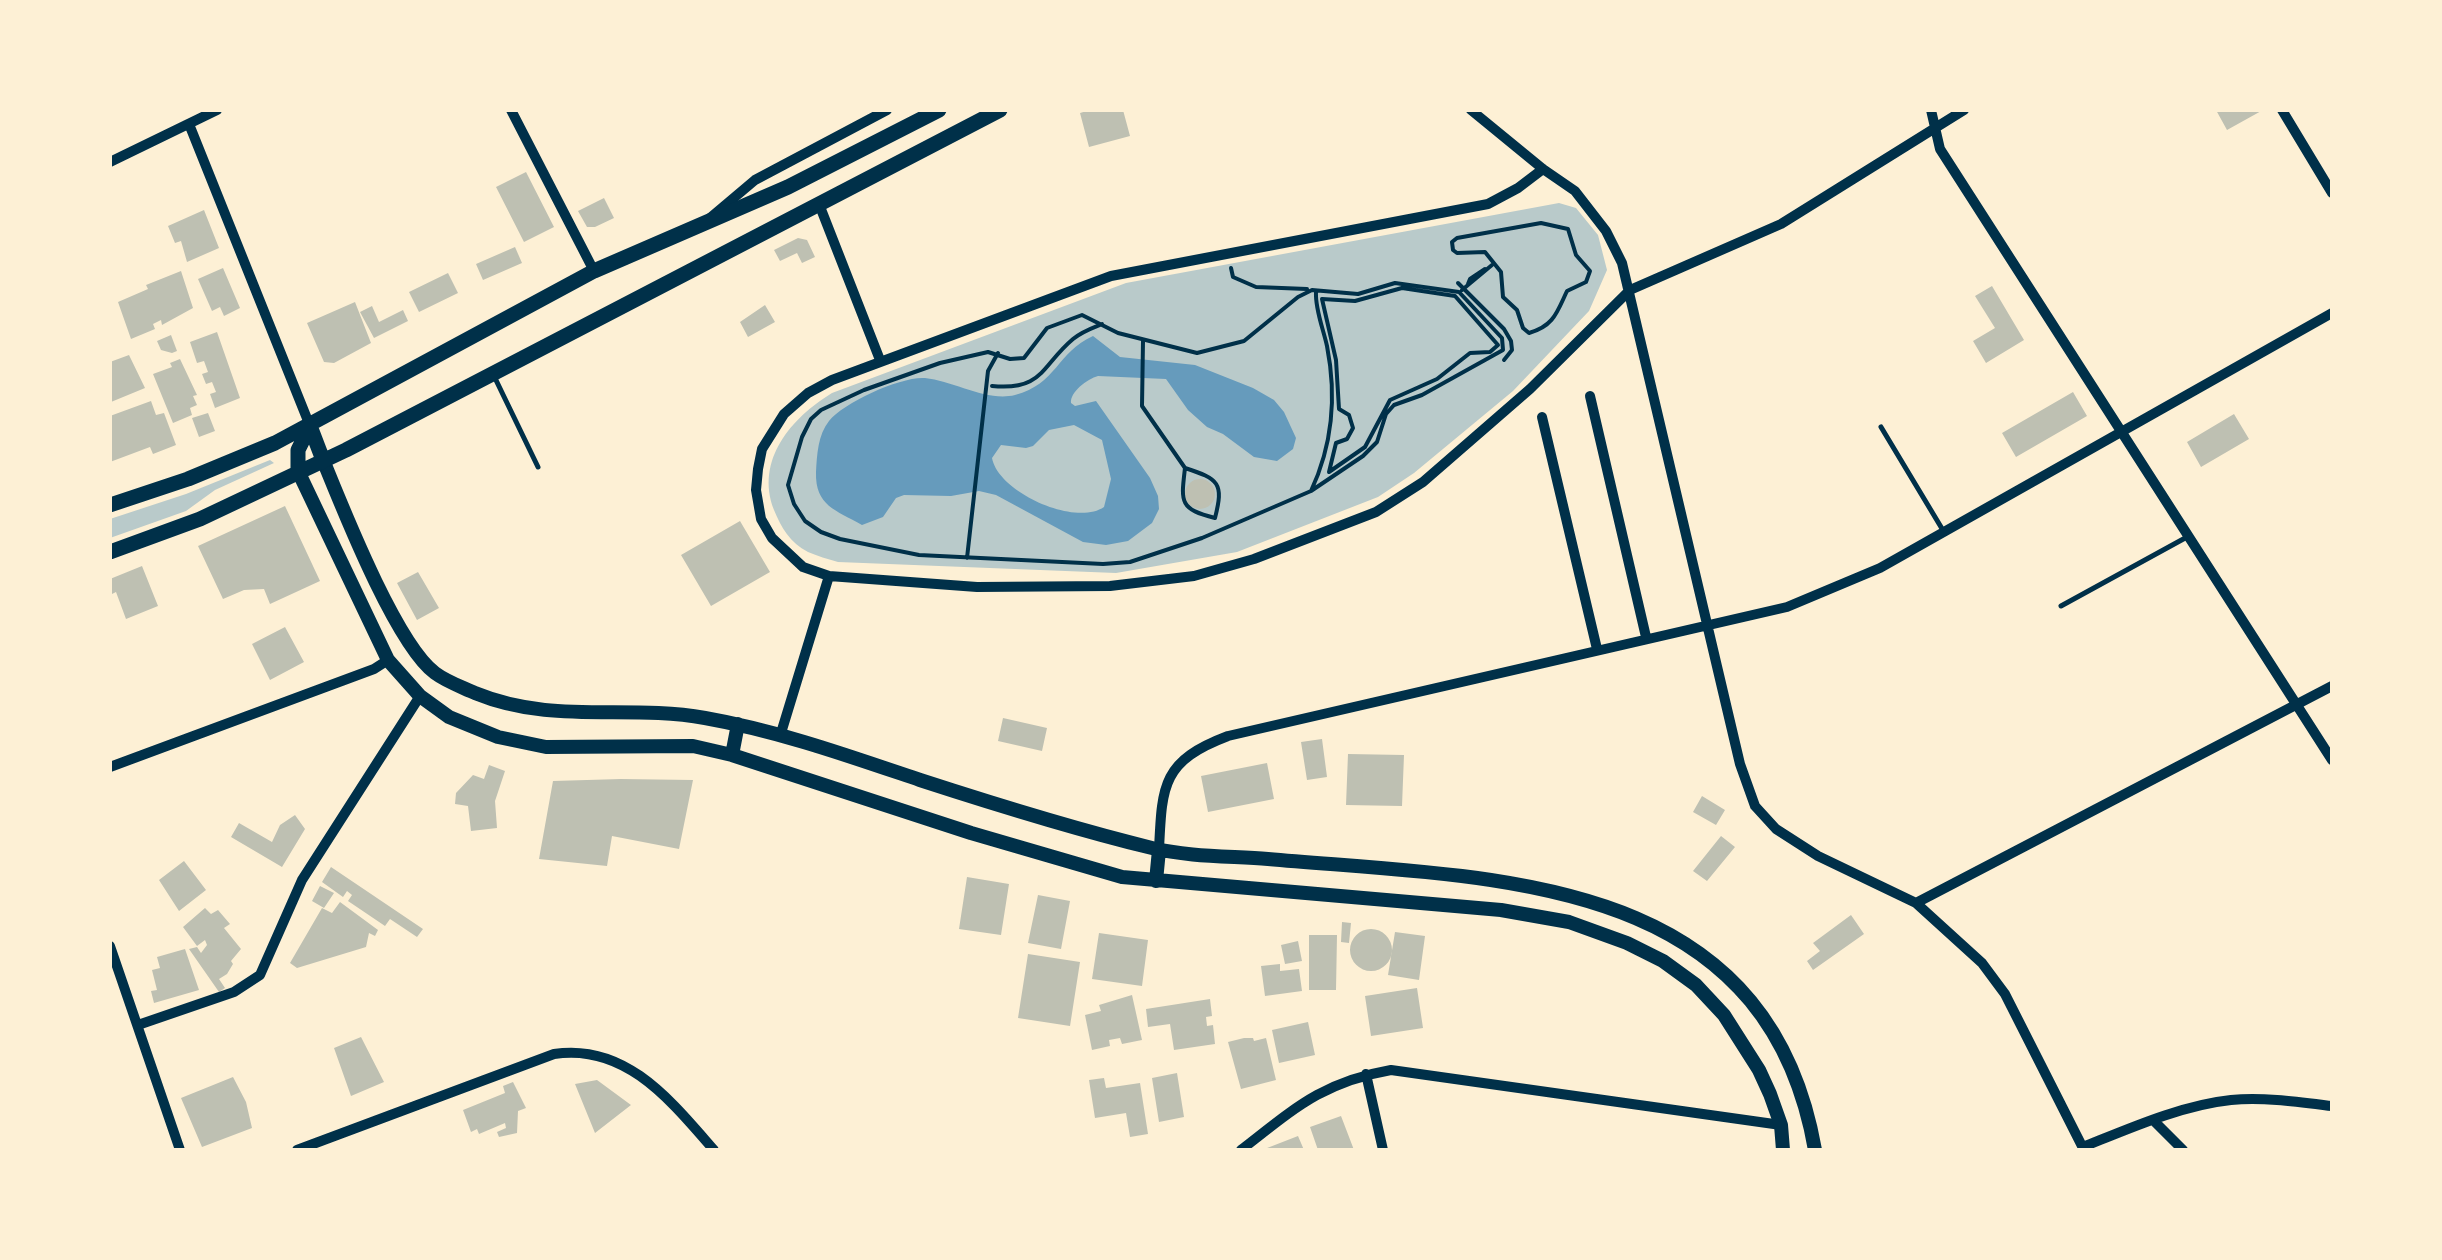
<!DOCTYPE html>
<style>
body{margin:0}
#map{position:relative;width:2442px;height:1260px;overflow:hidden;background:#fdf0d5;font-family:Georgia,serif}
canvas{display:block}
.frame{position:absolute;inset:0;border:112px solid #fdf0d5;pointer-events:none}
</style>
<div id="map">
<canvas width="2442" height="1260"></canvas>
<div class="frame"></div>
</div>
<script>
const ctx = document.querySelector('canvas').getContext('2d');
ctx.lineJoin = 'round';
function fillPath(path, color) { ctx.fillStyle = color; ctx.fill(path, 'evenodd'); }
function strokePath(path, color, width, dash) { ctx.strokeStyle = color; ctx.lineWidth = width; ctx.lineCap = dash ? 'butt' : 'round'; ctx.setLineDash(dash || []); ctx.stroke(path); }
fillPath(new Path2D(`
 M1559 203 1576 208 1598 235 1607 270 1589 311 1513 391 1414 473 1378 497 1237 552 1116 573 838 562C828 559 817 556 808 552 790 543 781 527 774 510 755 460 791 418 832 393L1126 283Z
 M270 460 274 463 215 490 186 511 110 538V519L186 494Z`), '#b9caca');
fillPath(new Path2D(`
 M1093 336 1120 357 1195 365 1253 388 1274 400 1284 412 1296 438 1293 449 1277 461 1254 457 1223 434 1207 427 1188 410 1166 379 1098 376C1087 379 1070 392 1071 403L1075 406 1096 401 1150 478 1158 496 1159 509 1152 523 1128 541 1106 545 1083 542 996 495 979 491 951 496 904 495 896 498 883 517 862 525C836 510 815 506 816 472 817 454 818 435 829 421 844 402 902 376 925 378 954 381 987 402 1015 395 1057 384 1057 352 1093 336ZM1074 425 1102 440 1111 479 1104 507C1075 527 998 492 992 458L1001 445 1026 448 1033 446 1049 430Z`), '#669bbc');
fillPath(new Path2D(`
 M1090 110H1123L1130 136 1089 147 1080 113Z
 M2216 110H2263L2227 130Z
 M526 172 554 227 524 242 496 187Z
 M604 198 614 218 595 227H587L578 211Z
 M204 210 219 248 187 262 181 241 175 243 168 226Z
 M798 238 807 240 815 257 802 263 797 253 780 261 774 250Z
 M515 247 522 263 483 280 476 264Z
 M223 268 240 308 224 316 220 307 212 311 198 279Z
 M181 271 193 308 162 325 161 320 153 324 155 329 131 339 118 302 148 289 146 285Z
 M448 273 458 293 419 312 409 292Z
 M1992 286 2024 340 1986 363 1973 341 1995 328 1975 296Z
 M355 302 371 343 334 363 324 362 307 323Z
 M765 305 775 322 748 337 740 322Z
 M372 306 379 322 403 310 408 321 374 338 360 312Z
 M217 332 240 398 215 408 210 394 216 392 212 382 206 384 202 374 208 372 204 361 197 363 190 342Z
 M171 335 177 351 172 353 161 350 157 341Z
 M129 355 145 388 111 402 110 362Z
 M180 359 197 395 193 396 197 405 190 408 192 415 173 423 153 374 172 367 170 363Z
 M2073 392 2087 416 2016 457 2002 433Z
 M151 401 156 415 164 413 176 445 153 454 150 447 110 462V416Z
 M208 413 215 431 199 437 192 418Z
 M2234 414 2249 439 2201 467 2187 442Z
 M1185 494a15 15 0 1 1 30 0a15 15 0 1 1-30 0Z
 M285 506 320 581 270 604 264 589 244 590 223 599 198 546Z
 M740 521 770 572 711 606 681 555Z
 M142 566 158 606 126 619 116 592 110 595V579Z
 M418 572 439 608 417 620 397 583Z
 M285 627 304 662 270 680 252 644Z
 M1003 718 1047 728 1042 751 998 741Z
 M1322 739 1327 777 1307 780 1301 742Z
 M1348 754 1404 755 1402 806 1346 805Z
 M1267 763 1274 799 1208 812 1201 776Z
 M489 765 505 771 495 801 497 828 471 831 468 806 455 804 456 793 473 775 484 779Z
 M621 779 693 780 679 849 612 836 607 866 539 859 553 781Z
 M1702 796 1725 810 1716 825 1693 812Z
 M295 815 305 829 282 867 231 837 239 823 272 842 280 825Z
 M1721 836 1735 847 1707 881 1693 871Z
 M184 861 206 890 179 911 159 880Z
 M331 867 423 929 417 937 390 919 385 926 348 901 352 895 347 891 343 897 322 882Z
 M967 877 1009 884 1001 935 959 929Z
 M320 886 334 893 324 908 312 901Z
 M1038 895 1070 901 1061 949 1028 943Z
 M340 902 378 930 375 936 369 933 366 947 297 968 290 963 322 908 332 913Z
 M205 908 211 914 218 910 230 924 224 928 241 949 231 961 233 964 227 974 219 979 225 988 219 992 189 949 197 947 201 953 207 945 205 940 197 946 183 927Z
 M1851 915 1864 934 1813 970 1807 961 1820 951 1813 943Z
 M1342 922 1351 923 1349 943 1341 942Z
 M1350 950a21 21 0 1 1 42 0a21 21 0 1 1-42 0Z
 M1395 932 1425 936 1419 980 1388 975Z
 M1099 933 1148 940 1142 986 1092 979Z
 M1309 935H1337L1336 990H1309Z
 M1298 941 1302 961 1285 964 1281 945Z
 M185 949 199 990 154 1003 151 991 157 990 152 970 160 968 157 957Z
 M1028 954 1080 962 1070 1026 1018 1018Z
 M1280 964V971L1299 969 1302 991 1265 996 1261 966Z
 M1417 988 1423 1028 1371 1036 1365 996Z
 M1132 995 1142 1040 1122 1044 1120 1038 1109 1040 1110 1046 1092 1050 1085 1015 1101 1011 1099 1005Z
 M1210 999 1212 1016 1206 1017 1207 1026 1213 1025 1215 1044 1174 1050 1170 1024 1148 1027 1146 1009Z
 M1308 1022 1315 1055 1279 1063 1272 1030Z
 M361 1037 384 1082 351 1096 334 1048Z
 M1244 1038H1253L1254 1041 1266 1038 1276 1080 1241 1089 1228 1042Z
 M1177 1073 1184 1117 1159 1122 1152 1078Z
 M233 1077 246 1102 252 1128 202 1147 181 1098Z
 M1104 1078 1106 1088 1140 1083 1148 1134 1130 1137 1126 1113 1095 1118 1089 1080Z
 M597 1080 631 1105 595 1133 575 1084Z
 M513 1082 526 1108 518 1111 517 1133 499 1137 497 1132 506 1128 505 1123 479 1134 477 1129 471 1132 463 1110 505 1093 503 1086Z
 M1341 1116 1354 1150H1318L1310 1127Z
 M1298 1136 1304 1150H1262Z`), '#bec0b2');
strokePath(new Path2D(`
 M1541 223 1568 229 1576 255 1590 271 1586 282 1567 291C1557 312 1554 326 1529 333L1523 328 1517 310 1503 297 1501 272 1485 252 1457 253 1453 250 1452 242 1457 238Z
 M1231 268 1233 277 1256 287 1307 289
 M1395 283 1459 292 1502 338 1503 350 1422 395 1394 405 1386 414 1377 442 1363 456 1311 491 1202 538 1130 562 1103 564 919 555 840 539 821 532 805 521 794 504 788 485 802 437 811 419 821 410 864 390 940 363 988 352 1010 359 1024 358 1047 328 1082 315 1118 333 1197 353 1244 341 1298 297 1312 290 1358 294Z
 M1458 283 1504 329 1511 341 1512 350 1504 360
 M1468 284 1470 279 1485 269
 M1402 288 1455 296 1498 345 1490 352 1470 353 1437 379 1390 400 1365 447 1329 472 1336 443 1347 439 1353 428 1349 415 1339 409 1336 360 1322 299 1355 301Z
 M1462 290 1492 265
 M1143 341 1142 406 1185 468
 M992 386C1043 391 1041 366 1073 339 1081 332 1092 328 1102 324
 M1185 468C1219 479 1224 483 1215 518 1179 509 1181 502 1185 468Z
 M1311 491C1333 444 1337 397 1327 346 1323 328 1315 309 1316 292
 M967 558 988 371 998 353`), '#003049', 4);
strokePath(new Path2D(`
 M494 376 538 467
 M1881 427 1944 532
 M2061 606 2187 537`), '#003049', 5);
strokePath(new Path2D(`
 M511 110 594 271
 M1471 110 1543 169 1575 191 1606 231 1622 263 1740 764 1755 806 1776 829 1818 856 1916 903 1982 963 2005 994 2084 1150
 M1931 110 1940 149 2332 760
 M2282 110 2332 193
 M189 124 310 426
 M110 162 217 110
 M1543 169 1518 188 1488 204 1111 276 832 380 808 393 784 414 762 449 758 469 756 490 761 519 772 538 803 567 829 576 977 587 1110 586 1194 576 1254 559 1376 512 1423 482 1530 389 1630 290 1781 224 1964 110
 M819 204 880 360
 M710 218 755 180 887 110
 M1590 396 1646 637
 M1542 417 1597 649
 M781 733 829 576
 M110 767 374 669 388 660
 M1159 850C1162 785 1162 761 1228 736L1787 607 1880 568 2332 313
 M1916 903 2332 686
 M110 946 180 1150
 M138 1025 234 992 260 975 302 880 420 696
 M1366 1074 1383 1150
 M2153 1120 2183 1150
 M2083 1147C2128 1129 2182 1105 2231 1100 2264 1097 2299 1102 2332 1106
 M297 1150 554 1054C626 1043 671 1101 714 1150
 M1241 1150C1294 1109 1322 1082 1391 1070L1781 1125`), '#003049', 10);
strokePath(new Path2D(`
 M323 460C343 509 396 644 435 673 447 682 462 687 475 693 553 725 626 704 705 718 779 731 849 756 920 780 997 805 1074 829 1152 848 1189 857 1231 856 1268 859 1491 879 1766 870 1815 1150
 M298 471 388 660 420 696 449 717 498 737 546 747 693 746 732 755 971 833 1122 877 1501 910 1569 922 1627 943 1663 961 1696 985 1724 1015 1759 1070 1770 1094 1781 1125 1783 1150
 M732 755 738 724
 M1156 881 1159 850`), '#003049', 14);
strokePath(new Path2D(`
 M310 426 323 460
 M298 471V450L310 426
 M110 505 188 479 275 443 594 271 788 187 939 110
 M110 552 200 519 346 450 1000 110`), '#003049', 15);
</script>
